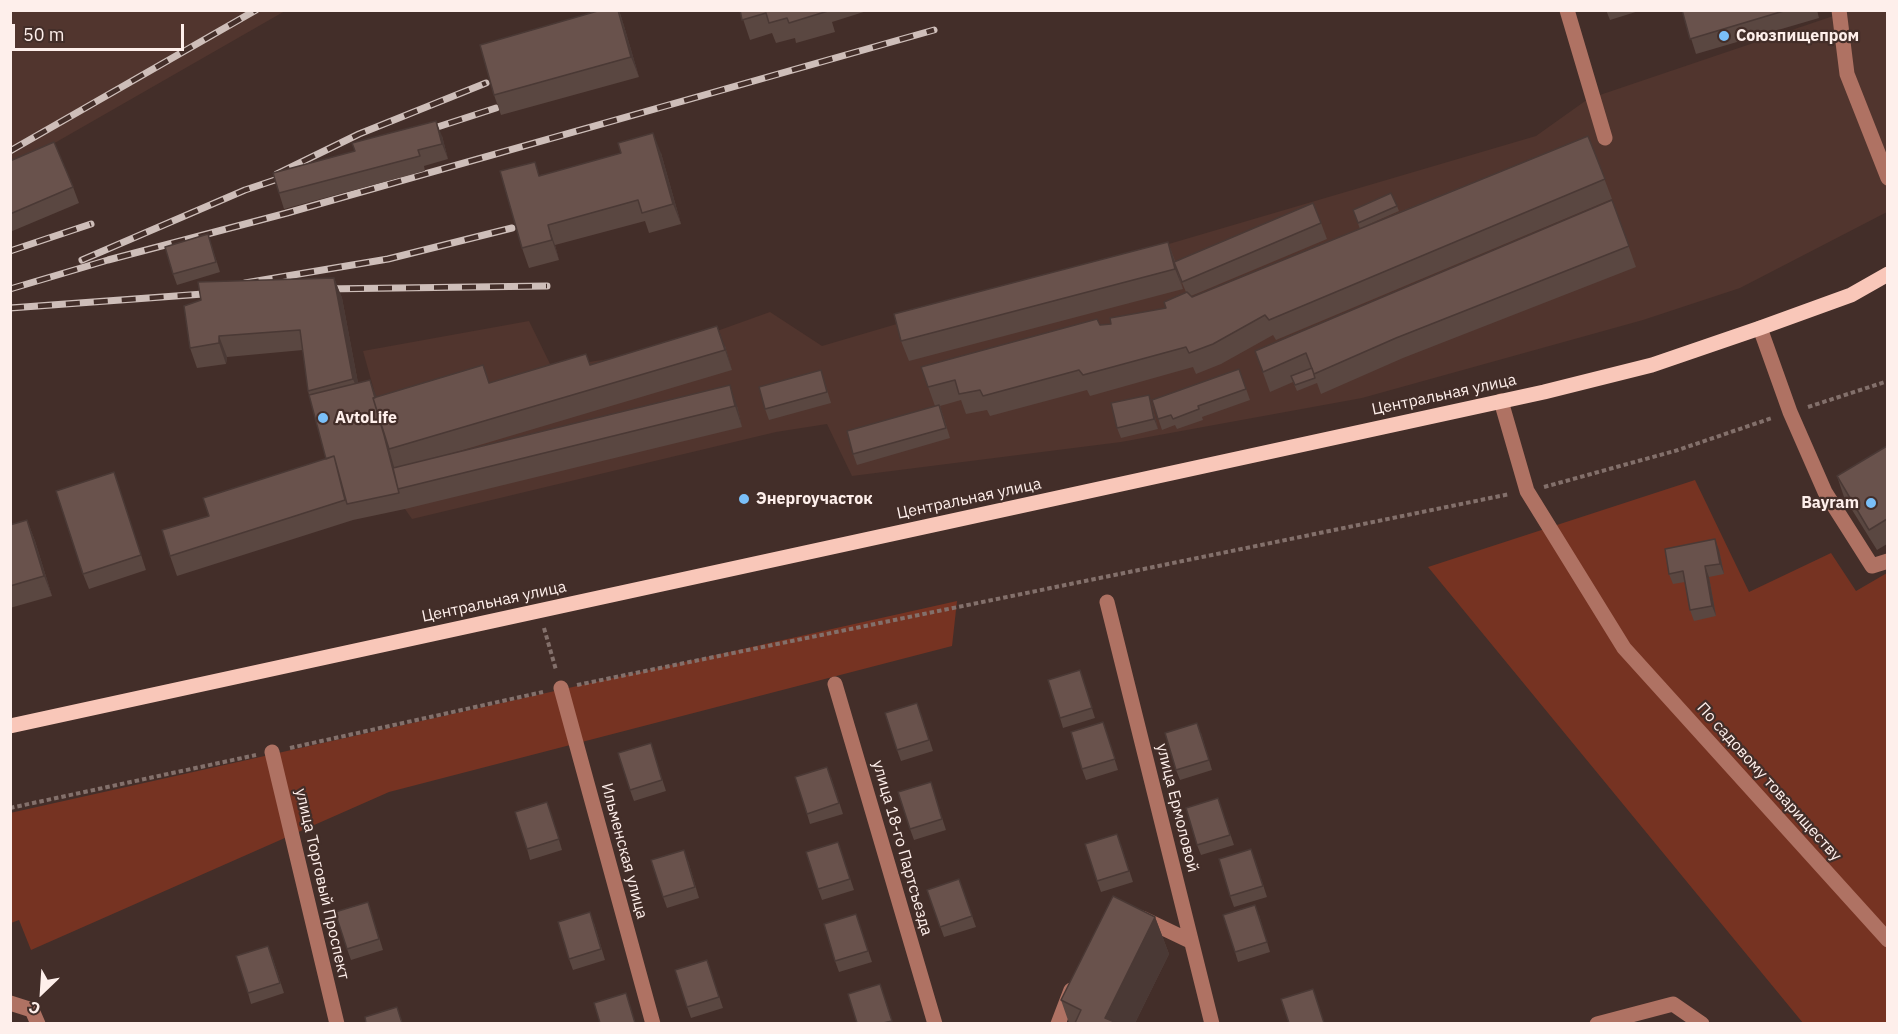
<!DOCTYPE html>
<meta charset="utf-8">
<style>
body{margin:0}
#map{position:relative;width:1898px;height:1034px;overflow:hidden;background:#432e29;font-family:"IBM Plex Sans",sans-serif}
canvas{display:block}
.frame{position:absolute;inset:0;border:12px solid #feefeb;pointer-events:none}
.north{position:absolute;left:12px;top:962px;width:60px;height:60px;-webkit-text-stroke:4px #432e29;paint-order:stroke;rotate:205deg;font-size:16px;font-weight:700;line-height:24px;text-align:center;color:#feefeb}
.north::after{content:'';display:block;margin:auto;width:21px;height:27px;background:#feefeb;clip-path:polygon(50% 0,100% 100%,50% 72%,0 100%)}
.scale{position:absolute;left:12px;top:24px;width:172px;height:27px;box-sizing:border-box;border:3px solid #feefeb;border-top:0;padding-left:8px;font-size:18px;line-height:21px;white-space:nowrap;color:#feefeb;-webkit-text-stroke:4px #432e29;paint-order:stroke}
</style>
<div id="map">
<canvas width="1898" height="1034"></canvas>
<div class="frame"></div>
<div class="north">С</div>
<div class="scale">50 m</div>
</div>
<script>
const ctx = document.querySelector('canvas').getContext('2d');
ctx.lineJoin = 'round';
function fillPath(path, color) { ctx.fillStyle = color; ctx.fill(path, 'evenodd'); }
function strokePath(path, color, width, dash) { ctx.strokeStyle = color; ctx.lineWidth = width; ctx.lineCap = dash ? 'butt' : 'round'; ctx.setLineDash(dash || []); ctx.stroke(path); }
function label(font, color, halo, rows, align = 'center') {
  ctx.font = font + ' "IBM Plex Sans",sans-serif'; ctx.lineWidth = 4.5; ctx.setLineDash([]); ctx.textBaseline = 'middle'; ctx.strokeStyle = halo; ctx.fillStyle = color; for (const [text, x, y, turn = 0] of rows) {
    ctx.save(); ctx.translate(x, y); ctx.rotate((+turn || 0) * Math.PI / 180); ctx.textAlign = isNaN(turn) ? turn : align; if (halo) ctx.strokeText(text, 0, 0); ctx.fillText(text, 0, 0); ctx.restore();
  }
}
fillPath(new Path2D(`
 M11 11H285L11 168Z
 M1848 11H1887V212L1740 288 1643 320 1362 398 1121 442 852 476 827 424 776 432 412 519 405 509 396 469 363 351 529 321 552 368 664 350 770 312 822 346 1536 136 1588 99Z`), '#51352e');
fillPath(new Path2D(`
 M1695 480 1749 592 1831 553 1856 591 1887 573V1023H1803L1428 567Z
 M957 601 952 646 389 792 31 950 19 920 11 923 10 813Z`), '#763322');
strokePath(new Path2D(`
 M1808 407 1888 381
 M1544 487 1678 450 1772 418
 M544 628 556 670
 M577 685 1510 494
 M290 748 543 692
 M10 808 256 755`), '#83706b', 4, [4.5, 3]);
strokePath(new Path2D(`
 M1567 10 1605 138
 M1839 10 1847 74 1888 178
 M1760 328 1790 412 1825 492 1872 566 1888 561
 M1501 401 1527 491 1624 648 1888 940
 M1107 602 1212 1024
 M835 684 935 1024
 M561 688 653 1024
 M272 752 337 1024
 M1142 918 1190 941
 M10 1003 32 1010 38 1024
 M1058 1024 1071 990
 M1597 1024 1673 1004 1702 1024`), '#af7263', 15);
strokePath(new Path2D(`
 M10 726 1544 392 1652 365 1760 328 1851 295 1888 274`), '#f9c7b9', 15);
const rail = new Path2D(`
 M422 132 496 108
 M10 151 256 10
 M277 174 359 134 486 83
 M10 251 91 224
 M82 260 245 190 290 175
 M245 283 388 259 512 228
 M10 289 108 260 287 213 934 30
 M322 289 547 286
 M10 308 217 293`);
strokePath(rail, '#cebeb9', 7);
strokePath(rail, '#432e29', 4.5, [14]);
fillPath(new Path2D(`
 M619 10 624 26 639 77 501 115 494 95Z
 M740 10H870L832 22 835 32 796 43 795 38 776 43 772 33 750 40Z
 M1606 10H1642L1610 20Z
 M1682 10H1817L1819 18 1696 54Z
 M442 136 448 159 424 166 425 171 284 209 279 193Z
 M1588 136 1612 199 1276 340 1273 335 1221 364 1196 374 1193 367 1090 396 1087 390 990 416 987 410 966 414 961 400 940 406 950 438 857 465 853 454 935 406 921 367 1100 325 1111 324 1166 308 1186 292 1180 278 1183 289 909 361 901 341 1168 242 1175 261 1321 223 1327 239 1191 296 1192 297 1360 229 1353 210 1397 206 1399 211 1365 226Z
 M661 153 681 224 649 233 645 221 555 245 559 260 529 268 522 248 540 175Z
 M10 161 73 187 79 203 10 232Z
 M1612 200 1636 267 1403 358 1321 394 1317 383 1297 391 1293 382 1270 392 1255 351Z
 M208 234 220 272 177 285 173 274Z
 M334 278 342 298 358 383 376 397 490 383 590 365 725 346 732 370 436 458 737 406 742 427 405 509 353 520 177 576 170 556 209 516 326 459 308 391 303 350 227 357 226 364 197 368 190 348Z
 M1239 369 1250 400 1202 417 1203 420 1177 429 1175 425 1162 430 1152 400Z
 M821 370 831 403 769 420 765 409Z
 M1149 395 1152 405 1158 429 1121 438 1117 428Z
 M1887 446V544L1877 550 1844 497 1837 476Z
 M114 472 146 570 89 589 83 574Z
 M27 520 35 541 52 596 10 608V525Z
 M1719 550 1724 574 1709 577 1716 616 1694 621 1690 610 1685 582 1673 584 1669 574Z
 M1080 670 1095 718 1063 728 1060 718Z
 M921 714 933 751 901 761 897 750Z
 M1103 722 1118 770 1086 780 1082 769Z
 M1201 733 1212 770 1180 780 1176 770Z
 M654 754 666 791 634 801 630 790Z
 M831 777 843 814 810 824 807 814Z
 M934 793 946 830 914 840 910 829Z
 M1218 798 1234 845 1201 855 1197 845Z
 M551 813 562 850 530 860 527 849Z
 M838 842 854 890 822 900 818 889Z
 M1121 845 1133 882 1101 892 1097 881Z
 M1255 860 1267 897 1234 907 1230 896Z
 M688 861 699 898 667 908 663 897Z
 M959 879 976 927 944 937 927 890Z
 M368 902 383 950 351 960 347 949Z
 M856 914 872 962 839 972 835 961Z
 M1259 915 1270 952 1238 962 1235 952Z
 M1155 917 1169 954 1135 1023H1069L1061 1000Z
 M594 923 605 960 573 970 569 959Z
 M272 956 284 993 251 1004 248 993Z
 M707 960 723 1008 691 1018 687 1007Z`), '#5a4741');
fillPath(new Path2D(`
 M619 10 624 26 639 77 631 57Z
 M436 121 442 136 448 159 442 144Z
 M653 133 661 153 681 224 673 204Z
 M548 225 555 245 559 260 552 240Z
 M1168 242 1175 262H1174L1183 289 1175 269Z
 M334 278 342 298 361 399 353 379Z
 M717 326 725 346 732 370 725 350Z
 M219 336 227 357 226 364 219 343Z
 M370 380 376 395 390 449H389L400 488 398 489Z
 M730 385 737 406 742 427 735 406Z
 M1149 395 1152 405 1158 429 1154 419Z
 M27 520 35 541 52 596 44 576Z
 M1715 539 1719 550 1724 574 1720 564Z
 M1705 566 1709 577 1716 616 1712 606Z
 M1155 917 1169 954 1135 1023H1107L1105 1018Z`), '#4a3935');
const building = new Path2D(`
 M601 10H618L631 57 494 95 480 45Z
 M740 10H828V11L789 23 787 18 769 23 766 13 742 20Z
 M1682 10H1787L1690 39Z
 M436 121 442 144 418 150 420 156 279 193 273 173 355 151 352 143Z
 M653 133 673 204 642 213 638 200 548 225 552 240 522 248 500 171 535 162 539 176 621 153 618 143Z
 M1588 136 1605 179 1269 320 1265 315 1213 344 1189 353 1186 347 1083 375 1079 370 983 396 980 390 959 394 955 380 928 387 921 367 1097 319 1100 325 1111 324 1110 318 1166 308 1164 302 1187 292 1192 297Z
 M54 142 73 187 10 214V161Z
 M1391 193 1397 206 1358 223 1353 210Z
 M1612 200 1629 246 1396 338 1314 374 1306 353 1263 372 1255 351Z
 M1313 203 1321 223 1182 282 1174 262Z
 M208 234 216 262 173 274 165 247Z
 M1168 242 1175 269 901 341 894 314Z
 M334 278 353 379 308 391 300 330 219 336V343L190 348 184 306 201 300 198 282Z
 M717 326 725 350 389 449 373 398 483 365 489 383 586 354 590 365Z
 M1312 368 1315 378 1295 385 1291 376Z
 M1239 369 1246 389 1198 406 1199 409 1173 419 1171 415 1158 419 1152 400Z
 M821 370 827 392 765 409 759 387Z
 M370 380 375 398H373L384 435 399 493 347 504 334 456 326 459 309 395Z
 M730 385 735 406 398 489 393 468Z
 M1149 395 1154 419 1117 428 1111 403Z
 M939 405 946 428 853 454 847 431Z
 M1887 446V519L1869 530 1837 476Z
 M334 456 345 500 170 556 162 530 209 516 203 498Z
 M114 472 141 555 83 574 56 491Z
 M27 520 44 576 10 586V525Z
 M1715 539 1720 564 1705 566 1712 606 1690 610 1683 571 1669 574 1665 549Z
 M1080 670 1092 708 1060 718 1048 680Z
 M917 703 929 740 897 750 885 713Z
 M1103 722 1115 759 1082 769 1071 732Z
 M1197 723 1209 760 1176 770 1165 733Z
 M651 743 662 780 630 790 618 753Z
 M827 767 839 803 807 814 795 777Z
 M931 782 942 819 910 829 898 792Z
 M1218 798 1230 835 1197 845 1186 808Z
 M547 802 559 839 527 849 515 812Z
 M1117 834 1129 871 1097 881 1085 844Z
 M838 842 850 879 818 889 806 852Z
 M1251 849 1263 886 1230 896 1219 859Z
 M684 850 695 887 663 897 651 860Z
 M959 879 972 916 940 927 927 890Z
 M1113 896 1155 917 1105 1018 1117 1023H1075L1081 1010 1061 1000Z
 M368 902 379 939 347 949 335 912Z
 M1255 905 1267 942 1235 952 1223 915Z
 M590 912 601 949 569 959 558 922Z
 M856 914 868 951 835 961 824 924Z
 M268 946 280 983 248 993 236 956Z
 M707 960 719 997 687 1007 675 970Z
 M880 984 892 1021 883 1023H857L848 994Z
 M1313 989 1324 1023H1289L1281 999Z
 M626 993 635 1023H600L594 1003Z
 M397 1007 402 1023H366L365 1017Z`);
fillPath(building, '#69524c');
strokePath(building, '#4a3935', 1.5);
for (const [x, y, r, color] of [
 [1724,36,6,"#7abff8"],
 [323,418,6,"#7abff8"],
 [744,499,6,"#7abff8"],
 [1871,503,6,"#7abff8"]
]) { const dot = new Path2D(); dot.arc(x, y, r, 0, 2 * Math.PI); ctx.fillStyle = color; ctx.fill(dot); strokePath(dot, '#432e29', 2); }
label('bold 16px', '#feefeb', '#432e29', [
 ["Союзпищепром",1736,36],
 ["AvtoLife",335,418],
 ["Энергоучасток",756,499],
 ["Bayram",1859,503,"right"]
], 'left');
label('16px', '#feefeb', '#432e29', [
 ["Центральная улица",1444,395,-12],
 ["Центральная улица",969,499,-12],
 ["Центральная улица",494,602,-12],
 ["По садовому товариществу",1769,782,48],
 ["улица Ермоловой",1177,808,76],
 ["улица 18-го Партсъезда",902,848,74],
 ["Ильменская улица",624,851,75],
 ["улица Торговый Проспект",322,884,77]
]);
</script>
